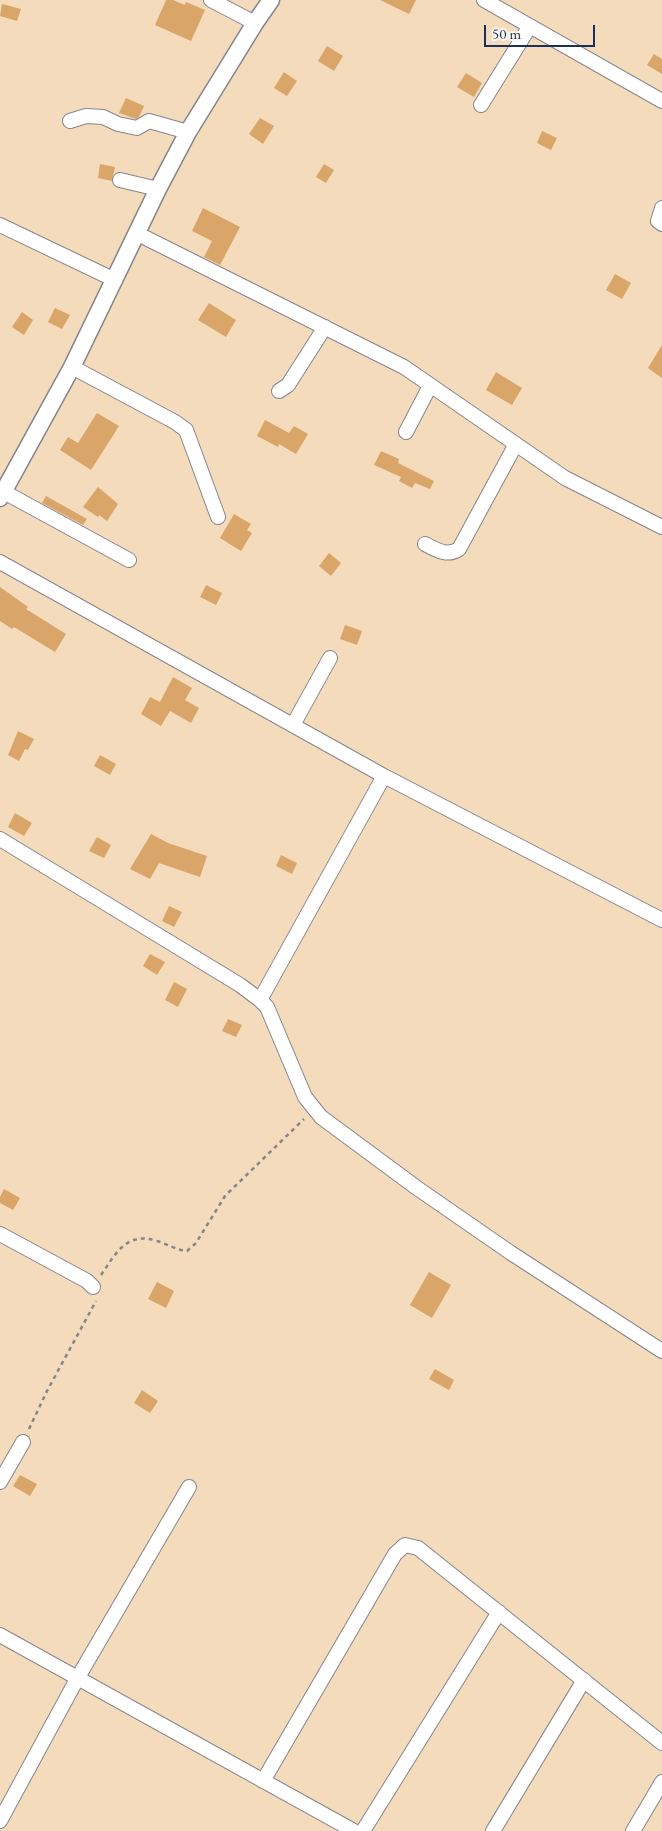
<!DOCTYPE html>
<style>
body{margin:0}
#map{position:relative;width:662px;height:1831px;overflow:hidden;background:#f3dbbb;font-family:"EB Garamond",serif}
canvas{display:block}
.scale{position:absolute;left:484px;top:25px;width:111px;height:22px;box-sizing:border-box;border:2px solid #1b2f5e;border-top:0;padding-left:6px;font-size:15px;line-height:18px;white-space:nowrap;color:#1b2f5e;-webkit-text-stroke:4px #fbf7ec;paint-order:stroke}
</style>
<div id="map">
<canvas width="662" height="1831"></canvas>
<div class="scale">50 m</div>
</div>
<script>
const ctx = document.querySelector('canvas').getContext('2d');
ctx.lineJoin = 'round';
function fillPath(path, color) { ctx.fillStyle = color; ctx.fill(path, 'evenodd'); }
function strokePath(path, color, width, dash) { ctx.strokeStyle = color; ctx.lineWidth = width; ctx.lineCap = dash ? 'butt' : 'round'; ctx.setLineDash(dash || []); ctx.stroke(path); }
fillPath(new Path2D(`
 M166 0H173L185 5 186 2 205 10 191 41 155 25Z
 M380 0H416L409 14Z
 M2 4 21 9 17 21 0 16Z
 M327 46 343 56 334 71 318 61Z
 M654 54 662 59V74L647 65Z
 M284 72 297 81 287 96 274 88Z
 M466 73 482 83 474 97 457 87Z
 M126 98 144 106 139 117 136 119 119 113Z
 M260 118 274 126 263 144 249 134Z
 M542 131 557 138 551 150 537 143Z
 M100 164 115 167 112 181 98 178Z
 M324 164 334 170 326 183 316 177Z
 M203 208 240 227 220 265 204 257 212 241 192 231Z
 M615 274 631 283 622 299 606 290Z
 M209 303 236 320 226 337 198 320Z
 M55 308 70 315 62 329 48 322Z
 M22 312 33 320 24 335 12 327Z
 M662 345V378L648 368Z
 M496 372 522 388 512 405 486 390Z
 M97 413 119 426 91 470 60 450 68 437 78 443Z
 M265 420 289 433 294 426 308 434 296 454 279 444 278 447 257 436Z
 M381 451 399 459 398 463 434 481 430 489 415 483 412 488 399 481 401 477 374 465Z
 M98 487 118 504 107 521 99 515 98 517 83 507Z
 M46 496 87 519 83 525 42 503Z
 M234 514 251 524 247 530 252 533 241 551 220 538Z
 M329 553 341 563 331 576 319 566Z
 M206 585 222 593 216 605 200 597Z
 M0 587 28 607 26 609 66 634 55 652 14 627 12 629 0 621Z
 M345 625 362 631 357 645 340 639Z
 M173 677 192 688 185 700 199 708 191 723 170 711 161 726 141 714 150 697 160 702Z
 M18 731 34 739 28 750 25 749 19 761 8 755Z
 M100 755 116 764 110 775 94 766Z
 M15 813 32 823 24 836 8 827Z
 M151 834 168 843 207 856 200 877 159 863 150 879 130 869Z
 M97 837 111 845 104 858 89 851Z
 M281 855 297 863 292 874 276 866Z
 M169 906 182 912 174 927 162 921Z
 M150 954 165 962 157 975 143 966Z
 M174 982 187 989 178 1007 165 1000Z
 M228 1019 242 1025 236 1037 222 1031Z
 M4 1189 20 1198 13 1210 0 1203V1197Z
 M429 1272 451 1285 432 1318 410 1305Z
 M157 1282 174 1291 166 1308 148 1299Z
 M435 1369 454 1380 449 1390 429 1379Z
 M142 1390 158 1401 150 1413 134 1403Z
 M20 1475 37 1484 30 1496 13 1486Z`), '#daa569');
const minor = new Path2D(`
 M211 0 255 23
 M484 0 662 101
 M481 105 530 26
 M70 121 86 116 103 117 118 124 137 128 149 121 188 132
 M120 180 158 189
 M662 208 658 221 662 224
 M0 225 115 280
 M138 234 404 367 565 478 662 527
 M72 367 175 422 186 430 218 517
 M279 391 288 385 325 327
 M406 432 430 386
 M4 492 129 560
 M425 544C437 550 447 557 459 549L516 444
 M0 562 384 776 662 920
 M293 725 330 658
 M0 839 240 985 260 1000 267 1007 305 1097 321 1117 417 1188 511 1253 662 1351
 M260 1000 384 776
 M0 1234 87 1281 93 1287
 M0 1482 23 1442
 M0 1635 354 1831
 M263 1781 395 1554 405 1545 418 1548 662 1743
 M0 1821 77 1679 189 1487
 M363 1831 499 1612
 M493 1831 584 1680
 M633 1831 662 1782`);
const tertiary = new Path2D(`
 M0 498 72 367 158 189 188 132 255 23 271 0`);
strokePath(minor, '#87858c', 16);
strokePath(tertiary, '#87858c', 19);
strokePath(new Path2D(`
 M101 1275C116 1253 127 1231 157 1241 167 1244 176 1250 187 1251L196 1243 225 1196 304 1119
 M29 1429 47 1391 96 1301`), '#87858c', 2.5, [4, 4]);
strokePath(minor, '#fff', 14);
strokePath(tertiary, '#fff', 16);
</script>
